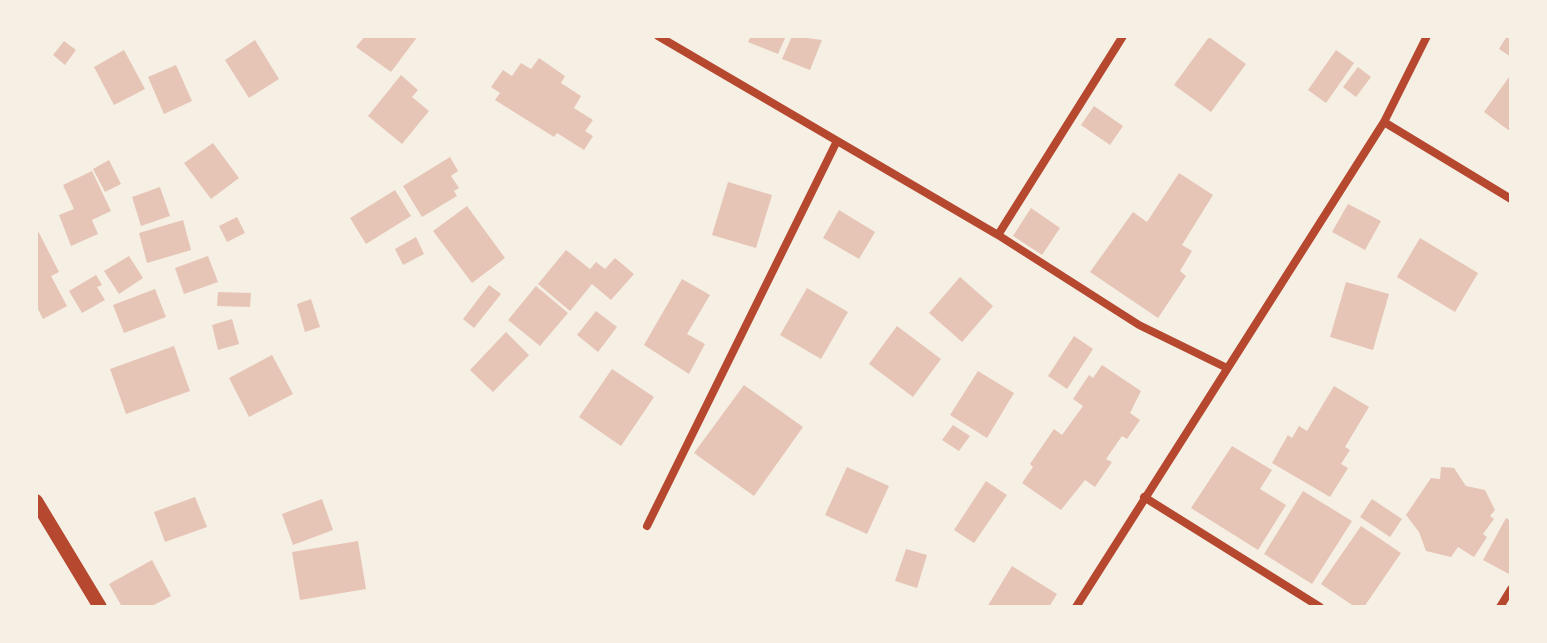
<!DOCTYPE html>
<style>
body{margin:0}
#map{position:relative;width:1547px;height:643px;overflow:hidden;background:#f6efe4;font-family:"Varela Round",sans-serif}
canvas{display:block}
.frame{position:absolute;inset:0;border:38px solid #f6efe4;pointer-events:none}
</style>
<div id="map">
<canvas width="1547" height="643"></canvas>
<div class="frame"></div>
</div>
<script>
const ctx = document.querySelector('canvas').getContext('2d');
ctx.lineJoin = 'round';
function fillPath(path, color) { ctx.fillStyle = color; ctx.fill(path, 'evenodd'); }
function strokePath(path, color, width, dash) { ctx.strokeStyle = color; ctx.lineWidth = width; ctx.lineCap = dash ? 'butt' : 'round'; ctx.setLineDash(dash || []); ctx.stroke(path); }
fillPath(new Path2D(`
 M365 36H418L391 72 356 47Z
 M751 36H786L778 54 748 42Z
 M792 36 822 40 810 70 782 59Z
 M1507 36H1511V57L1499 49Z
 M1209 37 1246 64 1211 112 1174 85Z
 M255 40 279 79 249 98 225 60Z
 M64 41 76 50 65 65 53 55Z
 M124 50 145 89 114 105 94 67Z
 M1336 50 1354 63 1326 103 1308 90Z
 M539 58 565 76 561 83 581 96 574 108 593 120 585 131 593 136 584 150 557 133 554 137 495 100 500 93 491 87 503 70 512 76 521 63 531 69Z
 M176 65 192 101 164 114 148 77Z
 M1358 67 1371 77 1356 97 1343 87Z
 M401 75 418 90 412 97 429 111 402 144 368 116Z
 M1509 77 1511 79V132L1484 112Z
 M1094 106 1123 126 1110 145 1081 125Z
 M213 143 239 178 211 199 184 163Z
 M450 157 458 171 451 176 459 188 454 191 457 196 422 217 403 186Z
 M109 160 121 184 105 192 93 169Z
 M92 171 111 211 92 220 98 234 71 246 59 215 74 209 63 185Z
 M1179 173 1213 195 1182 245 1192 251 1180 271 1186 276 1158 318 1090 272 1133 212 1147 222Z
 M728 182 772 195 756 248 712 235Z
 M160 187 170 216 141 226 132 197Z
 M395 190 411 216 366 244 350 218Z
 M1348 204 1381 221 1365 250 1332 232Z
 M467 206 505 258 472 283 433 231Z
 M1031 208 1060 228 1042 255 1013 236Z
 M839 210 875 232 859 259 823 238Z
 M237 217 245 233 227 242 219 226Z
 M183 220 191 250 147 263 139 233Z
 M36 227 59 272 51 276 67 306 43 319 36 305Z
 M416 237 424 254 403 265 395 249Z
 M1420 238 1478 273 1455 312 1397 277Z
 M566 250 590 269 596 262 605 269 615 258 634 274 611 300 592 284 570 311 538 284Z
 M129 256 143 278 119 294 104 271Z
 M208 256 218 282 184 294 175 268Z
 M96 275 102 285 97 287 105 300 82 313 69 291Z
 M960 277 993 306 962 342 929 313Z
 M682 279 710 295 687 334 705 344 689 374 644 345Z
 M1346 282 1389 294 1373 350 1330 337Z
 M489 285 501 294 474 328 463 319Z
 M536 286 568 313 540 346 508 320Z
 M807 288 848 312 821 359 780 335Z
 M155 289 166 317 124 333 113 305Z
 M218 292 251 293 250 307 217 306Z
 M311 299 320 327 305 332 297 304Z
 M596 311 617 327 598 352 577 335Z
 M232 319 239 344 218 350 212 325Z
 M897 326 941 359 913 397 869 364Z
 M506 332 529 355 493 392 470 370Z
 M1074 336 1093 349 1067 389 1048 376Z
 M174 346 190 391 126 414 110 369Z
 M272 355 293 394 249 417 229 378Z
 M1102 365 1141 391 1130 413 1140 420 1127 439 1122 436 1106 459 1112 462 1095 487 1085 480 1061 510 1022 483 1033 467 1030 464 1054 429 1062 435 1083 406 1073 399 1089 375 1093 378Z
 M612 369 654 397 621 446 579 417Z
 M978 371 1014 393 987 438 950 415Z
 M744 385 803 427 754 496 694 453Z
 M1334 386 1369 407 1345 447 1350 450 1341 464 1348 468 1330 497 1272 463 1288 435 1292 438 1299 426 1307 431Z
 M953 425 970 436 959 451 942 440Z
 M1232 446 1272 470 1260 489 1286 505 1258 550 1191 508Z
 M847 467 889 486 867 534 825 515Z
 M1441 467 1454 468 1466 486 1485 490 1495 510 1490 516 1494 519 1483 534 1487 537 1474 557 1458 547 1451 557 1426 551 1419 532 1406 515 1431 478 1440 479Z
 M986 481 1007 495 974 543 954 530Z
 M1303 491 1352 521 1312 584 1264 554Z
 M195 497 207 527 165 542 154 512Z
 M322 499 333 530 293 545 282 514Z
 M1372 499 1402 519 1390 537 1360 517Z
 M1506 518 1511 521 1509 574 1483 560Z
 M1361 526 1401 553 1364 607H1355L1321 584Z
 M358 541 366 589 300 600 292 552Z
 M906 549 927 555 917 588 895 581Z
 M152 560 171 596 150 607H122L109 584Z
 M1012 566 1057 594 1049 607H987Z`), '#e6c5b7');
strokePath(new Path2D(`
 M658 36 998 235 1139 325 1227 368
 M1384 122 1511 199
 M998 235 1123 36
 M1144 497 1320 607
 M647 526 836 143
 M1076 607 1384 122 1427 36
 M1500 607 1511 589`), '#b5482f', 8);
strokePath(new Path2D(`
 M36 501 100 607`), '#b5482f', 14);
</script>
